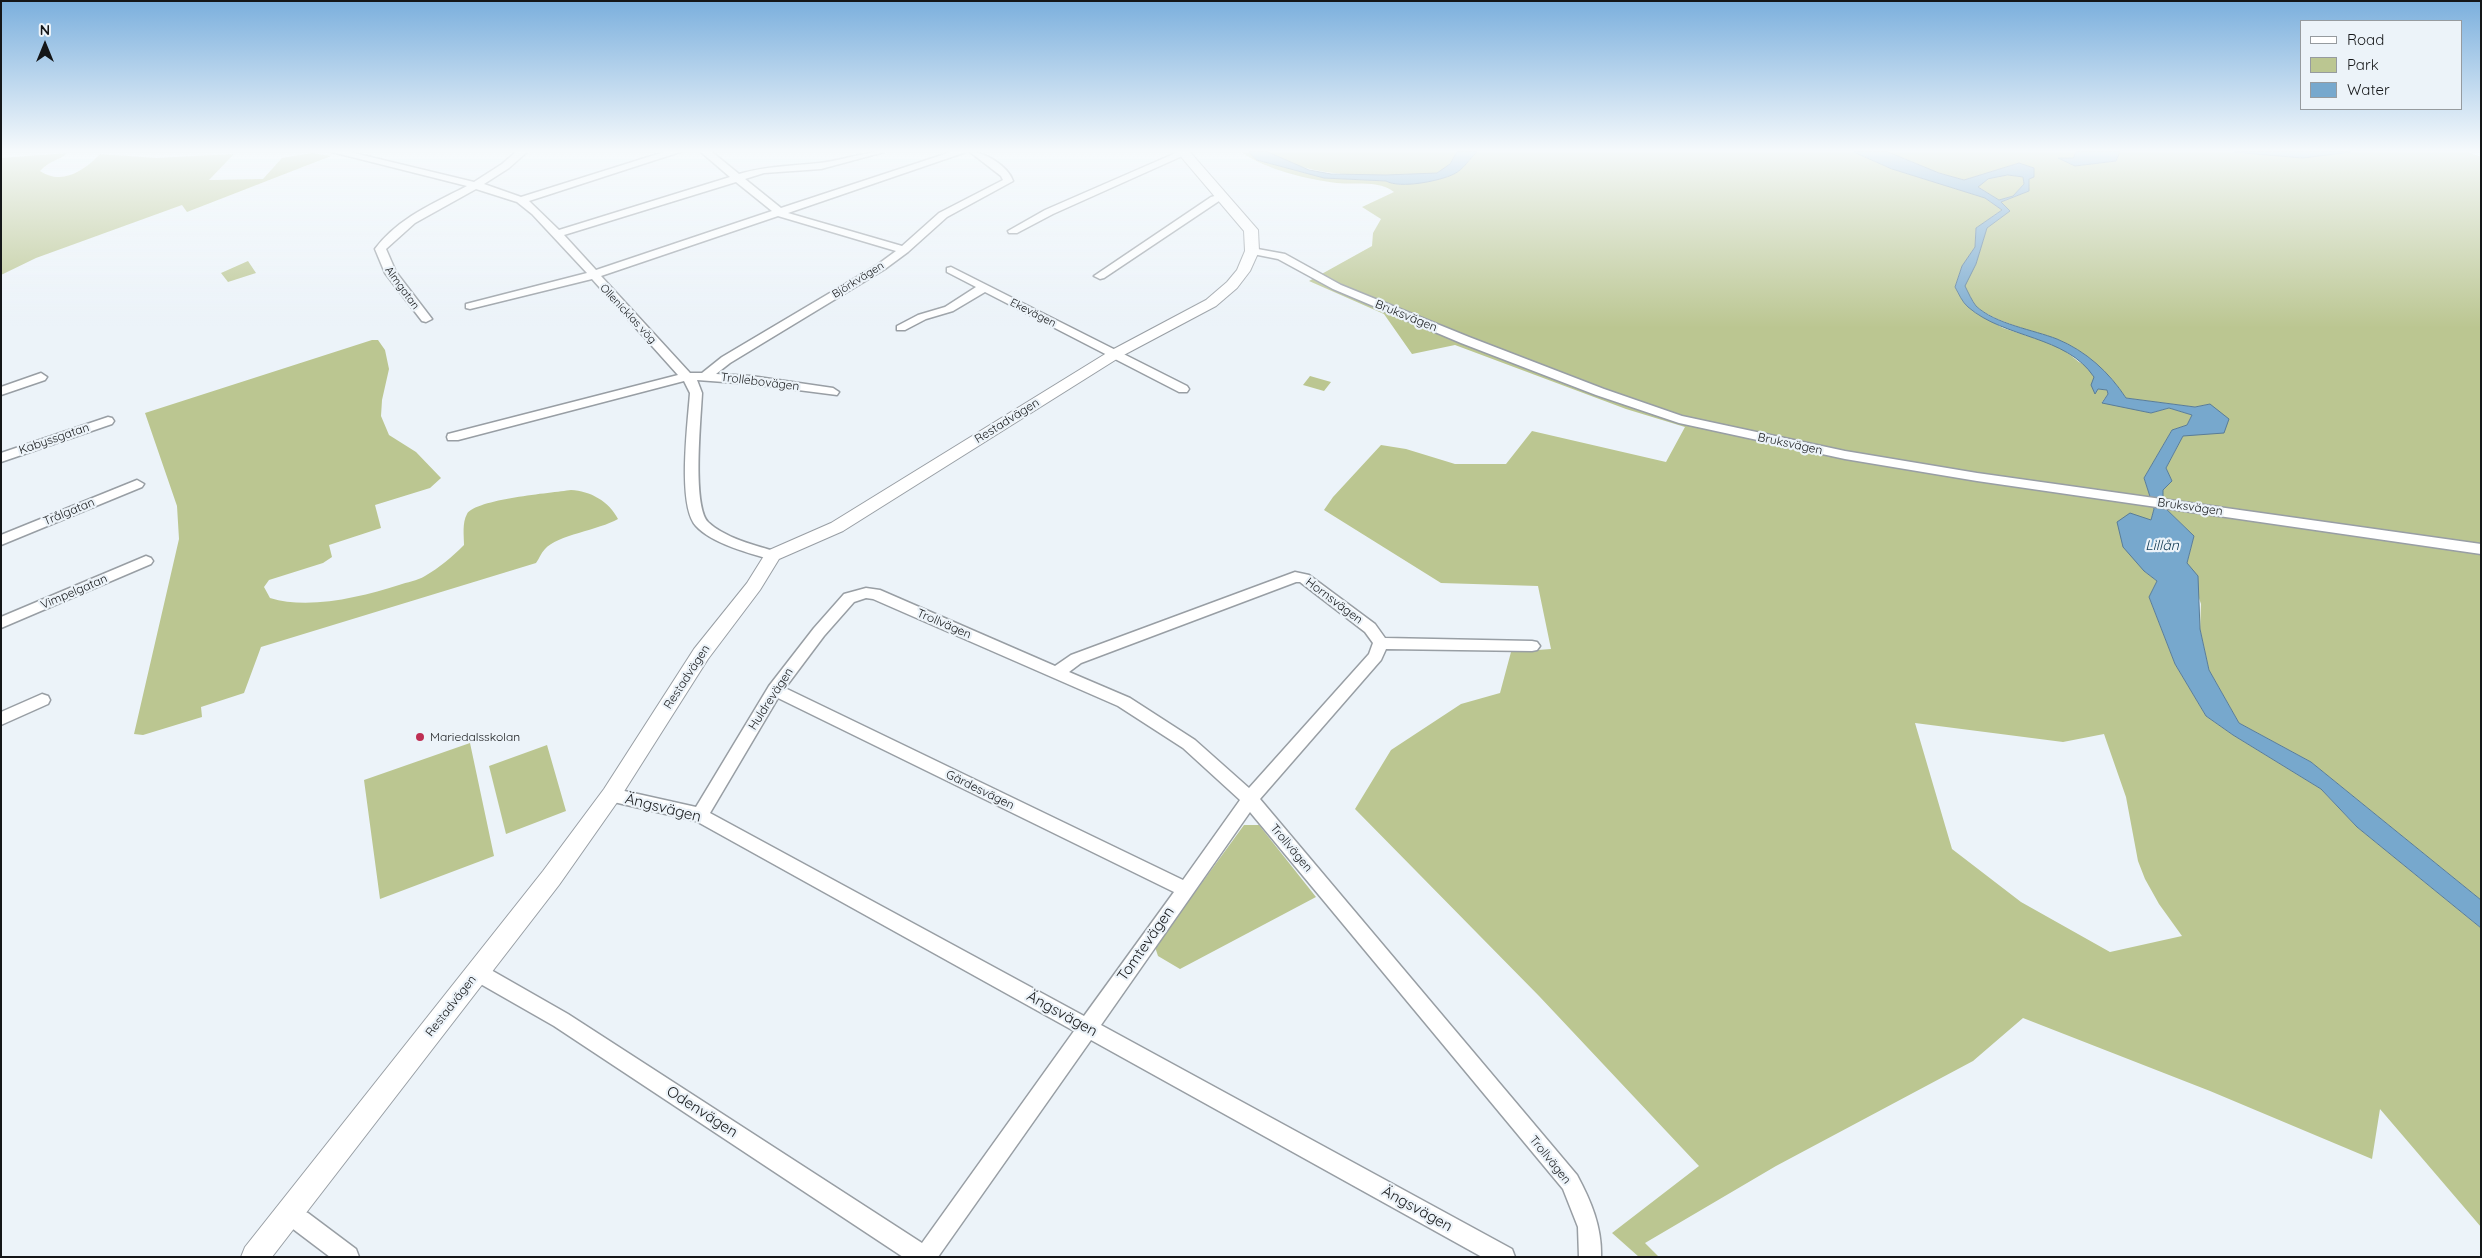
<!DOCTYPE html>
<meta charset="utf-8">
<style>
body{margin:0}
#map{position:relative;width:2482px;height:1258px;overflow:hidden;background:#ecf3f9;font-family:Quicksand,sans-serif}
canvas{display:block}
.frame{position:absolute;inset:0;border:2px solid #141618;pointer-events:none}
.legend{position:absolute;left:2300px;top:20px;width:162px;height:90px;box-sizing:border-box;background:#ecf3f9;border:1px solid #969b9f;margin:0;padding:6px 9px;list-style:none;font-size:15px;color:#141618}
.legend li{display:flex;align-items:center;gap:10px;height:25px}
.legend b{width:25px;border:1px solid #969b9f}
.north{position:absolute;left:20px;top:20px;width:50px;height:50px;-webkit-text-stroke:4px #ecf3f9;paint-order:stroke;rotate:0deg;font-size:14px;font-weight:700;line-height:20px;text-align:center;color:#141618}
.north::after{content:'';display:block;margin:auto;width:18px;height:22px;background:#141618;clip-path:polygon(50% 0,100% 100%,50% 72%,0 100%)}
</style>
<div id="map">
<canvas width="2482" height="1258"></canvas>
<div class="frame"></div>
<ul class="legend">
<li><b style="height:6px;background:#fff"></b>Road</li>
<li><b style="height:14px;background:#bbc691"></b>Park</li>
<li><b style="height:14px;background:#77a8cd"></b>Water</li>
</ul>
<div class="north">N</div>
</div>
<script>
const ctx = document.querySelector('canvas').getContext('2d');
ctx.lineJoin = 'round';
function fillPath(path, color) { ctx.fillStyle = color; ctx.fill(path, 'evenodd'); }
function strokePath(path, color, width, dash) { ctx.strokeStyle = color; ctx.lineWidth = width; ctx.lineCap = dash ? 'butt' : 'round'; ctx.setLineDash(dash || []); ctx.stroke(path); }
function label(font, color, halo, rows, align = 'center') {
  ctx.font = font + ' Quicksand,sans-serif'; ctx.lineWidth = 4.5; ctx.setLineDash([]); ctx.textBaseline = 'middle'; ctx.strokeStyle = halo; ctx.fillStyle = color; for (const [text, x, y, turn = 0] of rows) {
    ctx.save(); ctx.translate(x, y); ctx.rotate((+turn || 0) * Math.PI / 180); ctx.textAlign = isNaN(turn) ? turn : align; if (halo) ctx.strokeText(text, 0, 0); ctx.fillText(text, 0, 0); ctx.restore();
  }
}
fillPath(new Path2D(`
 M1241 152H1249L1257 160 1324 178 1386 181C1400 189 1440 181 1454 174 1464 169 1469 159 1477 152H1854L1892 169 1985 198 2002 210 1976 228 1975 247 1962 266 1955 287 1976 313 2003 328 2043 341 2064 350 2079 362 2087 366 2094 377 2095 393 2097 389 2107 390 2108 394 2102 402 2151 413 2169 408 2192 415 2187 425 2172 430 2144 478 2154 509 2151 520 2144 571 2157 581 2149 597 2175 664 2206 716 2233 735 2321 789 2357 827 2481 928V1227L2380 1109 2372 1159 2210 1091 2023 1018 1973 1061 1776 1166 1645 1243 1659 1257H1639L1612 1233 1699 1166 1539 996 1355 809 1391 750 1461 704 1500 693 1511 652 1551 649 1538 586 1441 583 1324 510 1333 497 1381 445 1406 449 1455 464H1506L1532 431 1666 462 1685 427 1626 409 1455 345 1412 354 1384 314 1309 281 1372 246 1373 233 1381 219 1362 207 1394 192C1379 180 1355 185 1337 183 1306 179 1267 170 1241 152ZM1915 723 2063 742 2104 734 2126 797 2138 861 2145 879 2159 904 2182 936 2110 952 2021 902 1952 849Z
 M1268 152H1457C1452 161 1447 170 1436 173 1423 176 1407 174 1394 175 1346 175 1310 176 1268 152Z
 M1888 152H2076L2073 158 2060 159 2076 166 2116 161 2120 152H2234L2303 158 2351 152H2468L2481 157V900L2311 762 2239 723 2209 670 2200 629 2201 604 2187 563 2194 536 2163 506V490L2172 481 2166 468 2183 436 2210 404 2195 407 2126 398C2109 372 2086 351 2057 339 2035 331 1993 322 1976 306 1971 301 1968 292 1964 286L1976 264 1987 228 2009 211 2001 202 2029 191V179L2034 168 2019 163 1964 180 1939 173Z
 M68 153C58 161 50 160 40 171 62 186 85 170 100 154L156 158 234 154 209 180 263 179 282 158 312 153 331 156 187 212 182 205 36 258 1 275V158Z
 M2008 175 2023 177 2024 184 2013 196 1999 200 1977 186 1988 179Z
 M248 261 256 273 228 282 221 273Z
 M372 340H378L385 350 389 369 382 400 381 416 389 435 416 452 441 478 430 488 375 505 381 528 329 545 332 557 323 563 269 580 264 587 270 598C309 610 361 597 399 585 407 582 417 581 425 576 439 568 452 557 464 545 464 535 462 523 467 514 476 499 551 493 571 490 590 491 609 501 618 519 599 530 557 535 545 549 541 553 539 559 536 563L261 647 244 693 201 707 202 717 143 735 134 734 179 539 177 506 145 413Z
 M1310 376 1331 382 1324 391 1303 385Z
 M470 743 494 856 380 899 364 780Z
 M547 745 566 811 506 834 489 766Z
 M1244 825H1259L1316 897 1180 969 1158 956 1155 947Z`), '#bbc691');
const water = new Path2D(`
 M1249 152H1268L1309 170 1331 174 1386 175 1437 173 1450 164 1457 152H1477C1469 159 1464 169 1454 174 1440 181 1400 189 1386 181L1324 178 1257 160Z
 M1854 152H1888L1939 173 1964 180 2019 163 2034 168V177L2029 179V191L2001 202 2010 211 1987 228 1976 264 1965 286C1968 292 1972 301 1976 306 1995 324 2034 330 2057 339 2086 351 2109 372 2126 398L2195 407 2210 404 2229 419 2224 433 2183 436 2166 468 2172 481 2163 490V506L2194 536 2187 563 2198 576 2200 629 2209 670 2239 723 2311 762 2481 900V928L2357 827 2321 789 2233 735 2206 716 2175 664 2149 597 2157 581 2144 571 2123 547 2117 522 2130 513 2151 520 2154 509 2144 478 2172 430 2187 425 2192 415 2169 408 2151 413 2102 403 2108 394 2107 390 2098 389 2095 394 2091 385 2094 377C2066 335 2005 339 1968 307 1962 302 1959 294 1955 287L1962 266 1975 247 1976 228 2002 210 1985 198 1892 169ZM2008 175 2023 177 2024 184 2013 196 1999 200 1978 187 1988 179Z
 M2076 152H2120L2116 161 2075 166 2058 158H2073Z
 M2234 152H2351L2303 158Z`);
fillPath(water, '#77a8cd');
strokePath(water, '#597c97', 1);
const minor = new Path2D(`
 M332 152H350L474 182 502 164 516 152H527L509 168 484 184 521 197 664 152H680L529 201 559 230 730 177 701 152H712L739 174C766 166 792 166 819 163 841 161 861 152 884 152L821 169 764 173 745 179 781 208 951 152H966L788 213 902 246 939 213 1003 180 1001 176 970 152C985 152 1008 166 1013 181L947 217 908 252 885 269 730 363 716 374 751 376 833 388 839 392 837 395 751 384 697 380 702 393C701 417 692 505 708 522 725 538 756 546 778 552L780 555 773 560C751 554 711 543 696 526 677 505 688 422 690 393L684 381 458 440H448L447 437 448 434 678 375 592 279 470 309 466 308V304L587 273 532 214 517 202 476 189 415 223 386 249 396 272 432 319 426 322 422 321 385 273 375 249C398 218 434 203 467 186ZM736 182 772 211 596 270 564 235ZM778 216 896 251 877 265 722 357 702 373H690L601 276Z
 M1178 152 1189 153 1053 214 1017 233H1009L1008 231 1045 210Z
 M1222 194 1226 195V199L1219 201 1104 278 1100 279 1094 276 1211 197Z
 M1252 248 1285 254 1341 285 1469 337 1604 389 1682 416 1845 451 1977 473 2481 544V554L1977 481 1845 459 1679 423 1596 395 1461 343 1333 289 1278 259 1248 253V249Z
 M951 267 1187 386 1189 389 1187 392H1179L985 292 953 311 926 319 905 330H897V326L918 315 945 307 976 287 947 272V268Z
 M41 373 47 377 45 380 1 395V387Z
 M108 417 112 418 114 421 112 424 1 462V453Z
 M137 480 144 484 142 487 1 545V535Z
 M146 556 151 558 153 561 151 564 1 628V617Z
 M1295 572 1309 575 1375 624 1385 638 1532 641 1537 642 1540 646 1537 650 1532 651 1386 649 1381 660 1260 799 1577 1175C1591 1201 1602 1227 1601 1257H1579L1578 1227 1563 1189 1250 812 1101 1025 1512 1249 1515 1257H1482L1091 1040 938 1257H903L554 1026 470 978 468 972 470 966 477 964 484 966 568 1014 922 1243 1074 1031 696 821 605 800 603 795 605 790 611 788 696 807 769 686 814 628 844 594 866 588 880 590 1055 666 1071 655ZM1296 582H1300L1365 632 1373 643 1369 654 1249 788 1195 740 1130 698 1069 672 1081 663ZM866 598 873 599 1118 706 1183 748 1240 800 1183 880 785 688 824 636 854 602ZM778 698 1174 892 1084 1016 710 813Z
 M42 694 48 696 50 700 48 704 1 725V712Z
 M287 1205 308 1213 356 1249 359 1257H330L293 1229 279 1224 276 1216 279 1208Z`);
const tertiary = new Path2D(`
 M1177 152H1190L1258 230 1259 251 1250 271 1237 288 1216 306 1120 357 843 531 779 559 760 590 708 659 618 801 559 885 272 1257H241L245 1247 543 871 604 789 694 649 747 583 767 551 831 523 1110 351 1206 300 1227 282 1237 270 1245 251 1244 231Z`);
strokePath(minor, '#989ea4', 3);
strokePath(tertiary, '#989ea4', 2);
fillPath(minor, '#fff');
fillPath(tertiary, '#fff');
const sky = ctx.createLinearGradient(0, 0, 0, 328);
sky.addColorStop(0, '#7bafdd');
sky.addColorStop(0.46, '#f6fafc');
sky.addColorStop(1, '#f6fafc00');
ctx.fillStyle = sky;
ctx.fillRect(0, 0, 2482, 328);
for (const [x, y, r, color] of [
 [420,737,5,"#be2e53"]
]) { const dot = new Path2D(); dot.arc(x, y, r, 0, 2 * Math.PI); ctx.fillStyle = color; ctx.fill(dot); strokePath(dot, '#ecf3f9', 2); }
label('11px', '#141618', '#ecf3f9', [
 ["Björkvägen",858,280,-32],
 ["Almgatan",402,288,54],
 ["Ekevägen",1033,313,27],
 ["Ollenicklas vög",628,314,47]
]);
label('12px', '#141618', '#ecf3f9', [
 ["Bruksvägen",1406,316,22],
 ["Trollebovägen",760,382,7],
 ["Restadvägen",1007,421,-32],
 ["Kabyssgatan",54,439,-19],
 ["Bruksvägen",1790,444,12],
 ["Bruksvägen",2190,507,8],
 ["Trålgatan",69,512,-22],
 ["Vimpelgatan",74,592,-23],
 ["Hornsvägen",1334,601,37],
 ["Trollvägen",944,624,23],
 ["Restadvägen",687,677,-57],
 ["Huldrevägen",771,699,-57],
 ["Gärdesvägen",980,790,26],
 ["Trollvägen",1291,848,50],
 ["Restadvägen",451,1006,-52],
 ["Trollvägen",1550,1160,51]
]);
label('12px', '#141618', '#ecf3f9', [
 ["Mariedalsskolan",430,737]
], 'left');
label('italic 14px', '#0e3750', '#ecf3f9', [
 ["Lillån",2162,546]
]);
label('15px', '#141618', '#ecf3f9', [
 ["Ängsvägen",663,808,14],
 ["Tomtevägen",1146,944,-55],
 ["Ängsvägen",1062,1014,29],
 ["Odenvägen",702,1112,33],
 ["Ängsvägen",1417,1209,29]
]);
</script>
